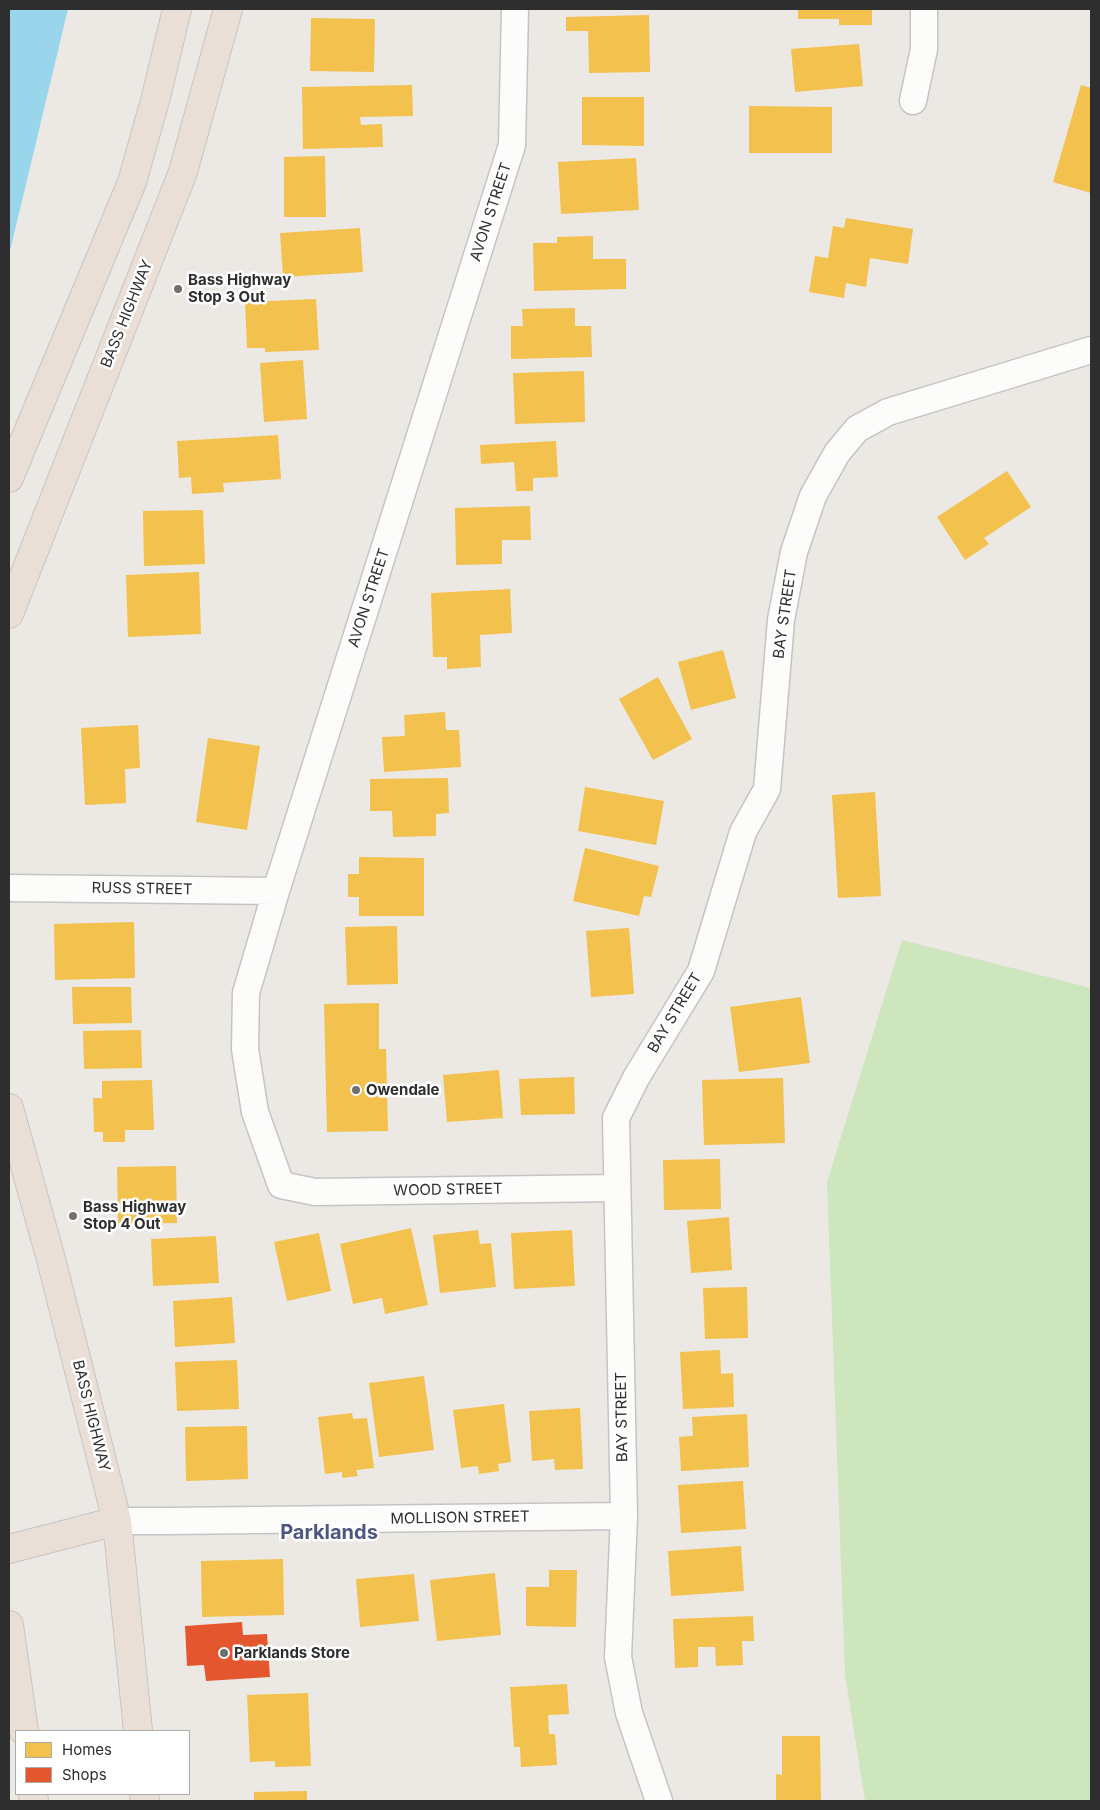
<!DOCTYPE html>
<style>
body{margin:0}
#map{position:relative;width:1100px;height:1810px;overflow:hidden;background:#ece8e4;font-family:Inter,sans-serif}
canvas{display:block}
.frame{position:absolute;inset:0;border:10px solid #2e2e2e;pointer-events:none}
.legend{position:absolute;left:15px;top:1730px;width:175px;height:65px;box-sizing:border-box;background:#fff;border:1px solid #ababab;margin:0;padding:6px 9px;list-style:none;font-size:15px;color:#2e2e2e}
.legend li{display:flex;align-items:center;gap:10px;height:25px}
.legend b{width:25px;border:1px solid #ababab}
</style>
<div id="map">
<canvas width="1100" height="1810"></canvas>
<div class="frame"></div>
<ul class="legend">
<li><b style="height:14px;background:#f2c14e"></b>Homes</li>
<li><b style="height:14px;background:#e4572e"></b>Shops</li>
</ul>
</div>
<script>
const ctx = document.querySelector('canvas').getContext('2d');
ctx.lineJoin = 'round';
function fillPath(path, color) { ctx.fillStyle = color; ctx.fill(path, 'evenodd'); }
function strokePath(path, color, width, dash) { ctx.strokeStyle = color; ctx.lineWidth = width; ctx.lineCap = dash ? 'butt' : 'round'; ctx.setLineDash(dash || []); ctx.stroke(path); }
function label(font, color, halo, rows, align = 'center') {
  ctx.font = font + ' Inter,sans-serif'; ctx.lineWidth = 5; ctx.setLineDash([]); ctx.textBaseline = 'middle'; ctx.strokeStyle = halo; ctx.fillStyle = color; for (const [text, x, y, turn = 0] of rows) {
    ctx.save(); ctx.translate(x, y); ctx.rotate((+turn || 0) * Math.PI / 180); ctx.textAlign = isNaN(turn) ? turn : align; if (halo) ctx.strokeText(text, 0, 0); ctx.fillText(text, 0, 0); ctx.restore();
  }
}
fillPath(new Path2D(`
 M902 940 1091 988V1801H865L845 1674 827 1182Z`), '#cee6be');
fillPath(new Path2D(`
 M9 9H68L9 255Z`), '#99d6ec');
fillPath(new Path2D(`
 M798 9H872V25H839V19H798Z
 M649 15 650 72 589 73 588 31H566V17Z
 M311 18 375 19 374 72 310 71Z
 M859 44 863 86 795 92 791 49Z
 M412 85 413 116 360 117 361 125 382 124 383 147 303 149 302 87Z
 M1081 85 1091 88V193L1053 182Z
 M582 97H644V146L582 145Z
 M749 106 832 107V153H749Z
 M325 156 326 217H284V157Z
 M636 158 639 210 561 214 558 162Z
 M846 218 913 229 908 264 870 258 866 287 846 283 844 298 809 292 815 256 828 258 833 226 844 228Z
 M360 228 363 272 283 277 280 233Z
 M593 236V259H626V289L534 291 533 243H557V237Z
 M316 299 319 350 265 352V348H247L245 302Z
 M575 308V326H591L592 357 511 359V326H523L522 309Z
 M303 360 307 419 264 422 260 363Z
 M584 371 585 422 515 424 513 373Z
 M278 435 281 479 223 483 224 492 192 494 191 477 179 478 177 441Z
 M556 441 558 477 533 478V491H516L514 462 481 464 480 445Z
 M1007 471 1031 507 984 538 989 544 965 560 937 517Z
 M530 506 531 540H502V564L456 565 455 508Z
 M203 510 205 564 144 566 143 511Z
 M199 572 201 634 128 637 126 575Z
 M510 589 512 633 480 635 481 667 447 669V657H433L431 593Z
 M723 650 736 698 691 710 678 662Z
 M658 677 692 739 653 760 619 699Z
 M445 712 446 730H459L461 767 384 772 382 737 405 736 404 715Z
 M138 725 140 768 125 769 126 803 85 805 81 728Z
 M208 738 260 746 247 830 196 822Z
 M448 778 449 813 436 814V836L393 837 392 811H370V779Z
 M585 787 664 801 656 845 578 831Z
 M875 792 881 896 838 898 832 795Z
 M585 848 659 866 651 897 644 896 639 916 573 901Z
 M359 857 424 858V916H359V897H348V874H359Z
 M134 922 135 978 55 980 54 924Z
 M397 926 398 984 347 985 345 927Z
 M629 928 634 994 591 997 586 931Z
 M72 987H131L132 1023 73 1024Z
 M801 997 810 1063 739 1072 730 1007Z
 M379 1003V1049H386L388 1131 327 1132 324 1004Z
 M141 1030 142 1068 84 1069 83 1031Z
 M499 1070 503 1118 447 1122 443 1075Z
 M574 1077 575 1114 521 1115 519 1079Z
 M783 1078 785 1143 704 1145 702 1080Z
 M152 1080 154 1130H125V1142H103V1132H94L93 1098H102V1081Z
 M720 1159 721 1209 664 1210 663 1160Z
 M176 1166 177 1223 118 1224 117 1167Z
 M729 1217 732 1270 691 1273 687 1221Z
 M411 1228 428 1305 385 1314 382 1298 353 1304 340 1244Z
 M478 1230 480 1244 491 1243 496 1287 440 1293 433 1235Z
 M572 1230 575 1286 514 1289 511 1233Z
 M319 1233 331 1291 287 1301 274 1242Z
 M216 1236 219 1283 153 1286 151 1239Z
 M747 1287 748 1338 705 1339 703 1288Z
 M232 1297 235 1343 175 1347 173 1301Z
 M720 1350 721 1374 733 1373 734 1407 683 1409 680 1352Z
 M237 1360 239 1409 177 1411 175 1362Z
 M424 1376 434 1450 379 1457 369 1383Z
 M504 1404 511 1462 498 1464 499 1471 479 1474 478 1466 461 1468 453 1410Z
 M580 1408 583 1469 555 1470 554 1459 532 1461 529 1411Z
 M352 1413 353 1419 367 1418 374 1468 356 1470 358 1476 342 1478V1472L325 1474 318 1417Z
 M747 1414 749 1467 681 1471 679 1437 693 1436 692 1417Z
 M247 1426 248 1479 186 1481 185 1427Z
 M743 1481 746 1529 681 1533 678 1485Z
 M741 1546 744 1591 671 1596 668 1551Z
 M283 1559 284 1615 202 1617 201 1561Z
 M549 1570H577L576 1627 526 1626V1587H549Z
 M495 1573 501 1635 437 1641 430 1580Z
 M414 1574 419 1621 360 1627 356 1579Z
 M753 1616 754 1641H742L743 1665 716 1666 715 1647H698V1667L675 1668 673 1619Z
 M567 1684 569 1714 548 1715 549 1734H555L557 1765 521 1767 520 1747H514L510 1687Z
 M308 1693 311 1766 275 1767V1761L250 1762 247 1695Z
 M782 1736H820L821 1801H776V1774L782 1775Z
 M307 1791V1801H254V1792Z`), '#f2c14e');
fillPath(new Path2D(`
 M242 1622 243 1635 267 1634 270 1677 206 1681 204 1665 187 1666 185 1626Z`), '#e4572e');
const street = new Path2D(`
 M515 9 512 145 276 891 246 993 245 1049 255 1112 281 1185 315 1192 616 1188
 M913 101 924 49V9
 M9 888 276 891
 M117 1521H168L624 1516
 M659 1801 629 1713 618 1657 624 1516 616 1118 636 1078 701 971 743 832 767 789 781 620 794 552 813 496 837 453 857 429 888 412 1091 350`);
const highway = new Path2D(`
 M9 478 132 182 156 97 177 9
 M9 614 183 172 228 9
 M9 1108 52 1263 117 1521 138 1731
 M9 1549 117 1521
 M9 1625 24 1731
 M33 1794 34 1801
 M144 1794 145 1801`);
strokePath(street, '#c5c4c5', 29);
strokePath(highway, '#c6c5c4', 30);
strokePath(street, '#fcfcfb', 26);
strokePath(highway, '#eadfd6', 28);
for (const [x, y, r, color] of [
 [178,289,5,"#706f6e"],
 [356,1090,5,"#706f6e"],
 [73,1216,5,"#706f6e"],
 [224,1653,5,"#706f6e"]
]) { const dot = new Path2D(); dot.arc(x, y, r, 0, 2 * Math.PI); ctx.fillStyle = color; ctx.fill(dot); strokePath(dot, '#fff', 2); }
label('15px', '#2e2e2e', '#fff', [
 ["AVON STREET",491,212,-72],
 ["BASS HIGHWAY",127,314,-68],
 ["AVON STREET",369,598,-72],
 ["BAY STREET",785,614,-82],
 ["RUSS STREET",142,889,1],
 ["BAY STREET",675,1013,-59],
 ["WOOD STREET",448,1190,-1],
 ["BASS HIGHWAY",91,1416,76],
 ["BAY STREET",622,1417,-91],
 ["MOLLISON STREET",460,1518,-1]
]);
label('bold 15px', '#2e2e2e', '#fff', [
 ["Bass Highway",188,280],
 ["Stop 3 Out",188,297],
 ["Owendale",366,1090],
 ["Bass Highway",83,1207],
 ["Stop 4 Out",83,1224],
 ["Parklands Store",234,1653]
], 'left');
label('bold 20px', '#4d5680', '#fff', [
 ["Parklands",329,1533]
]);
</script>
